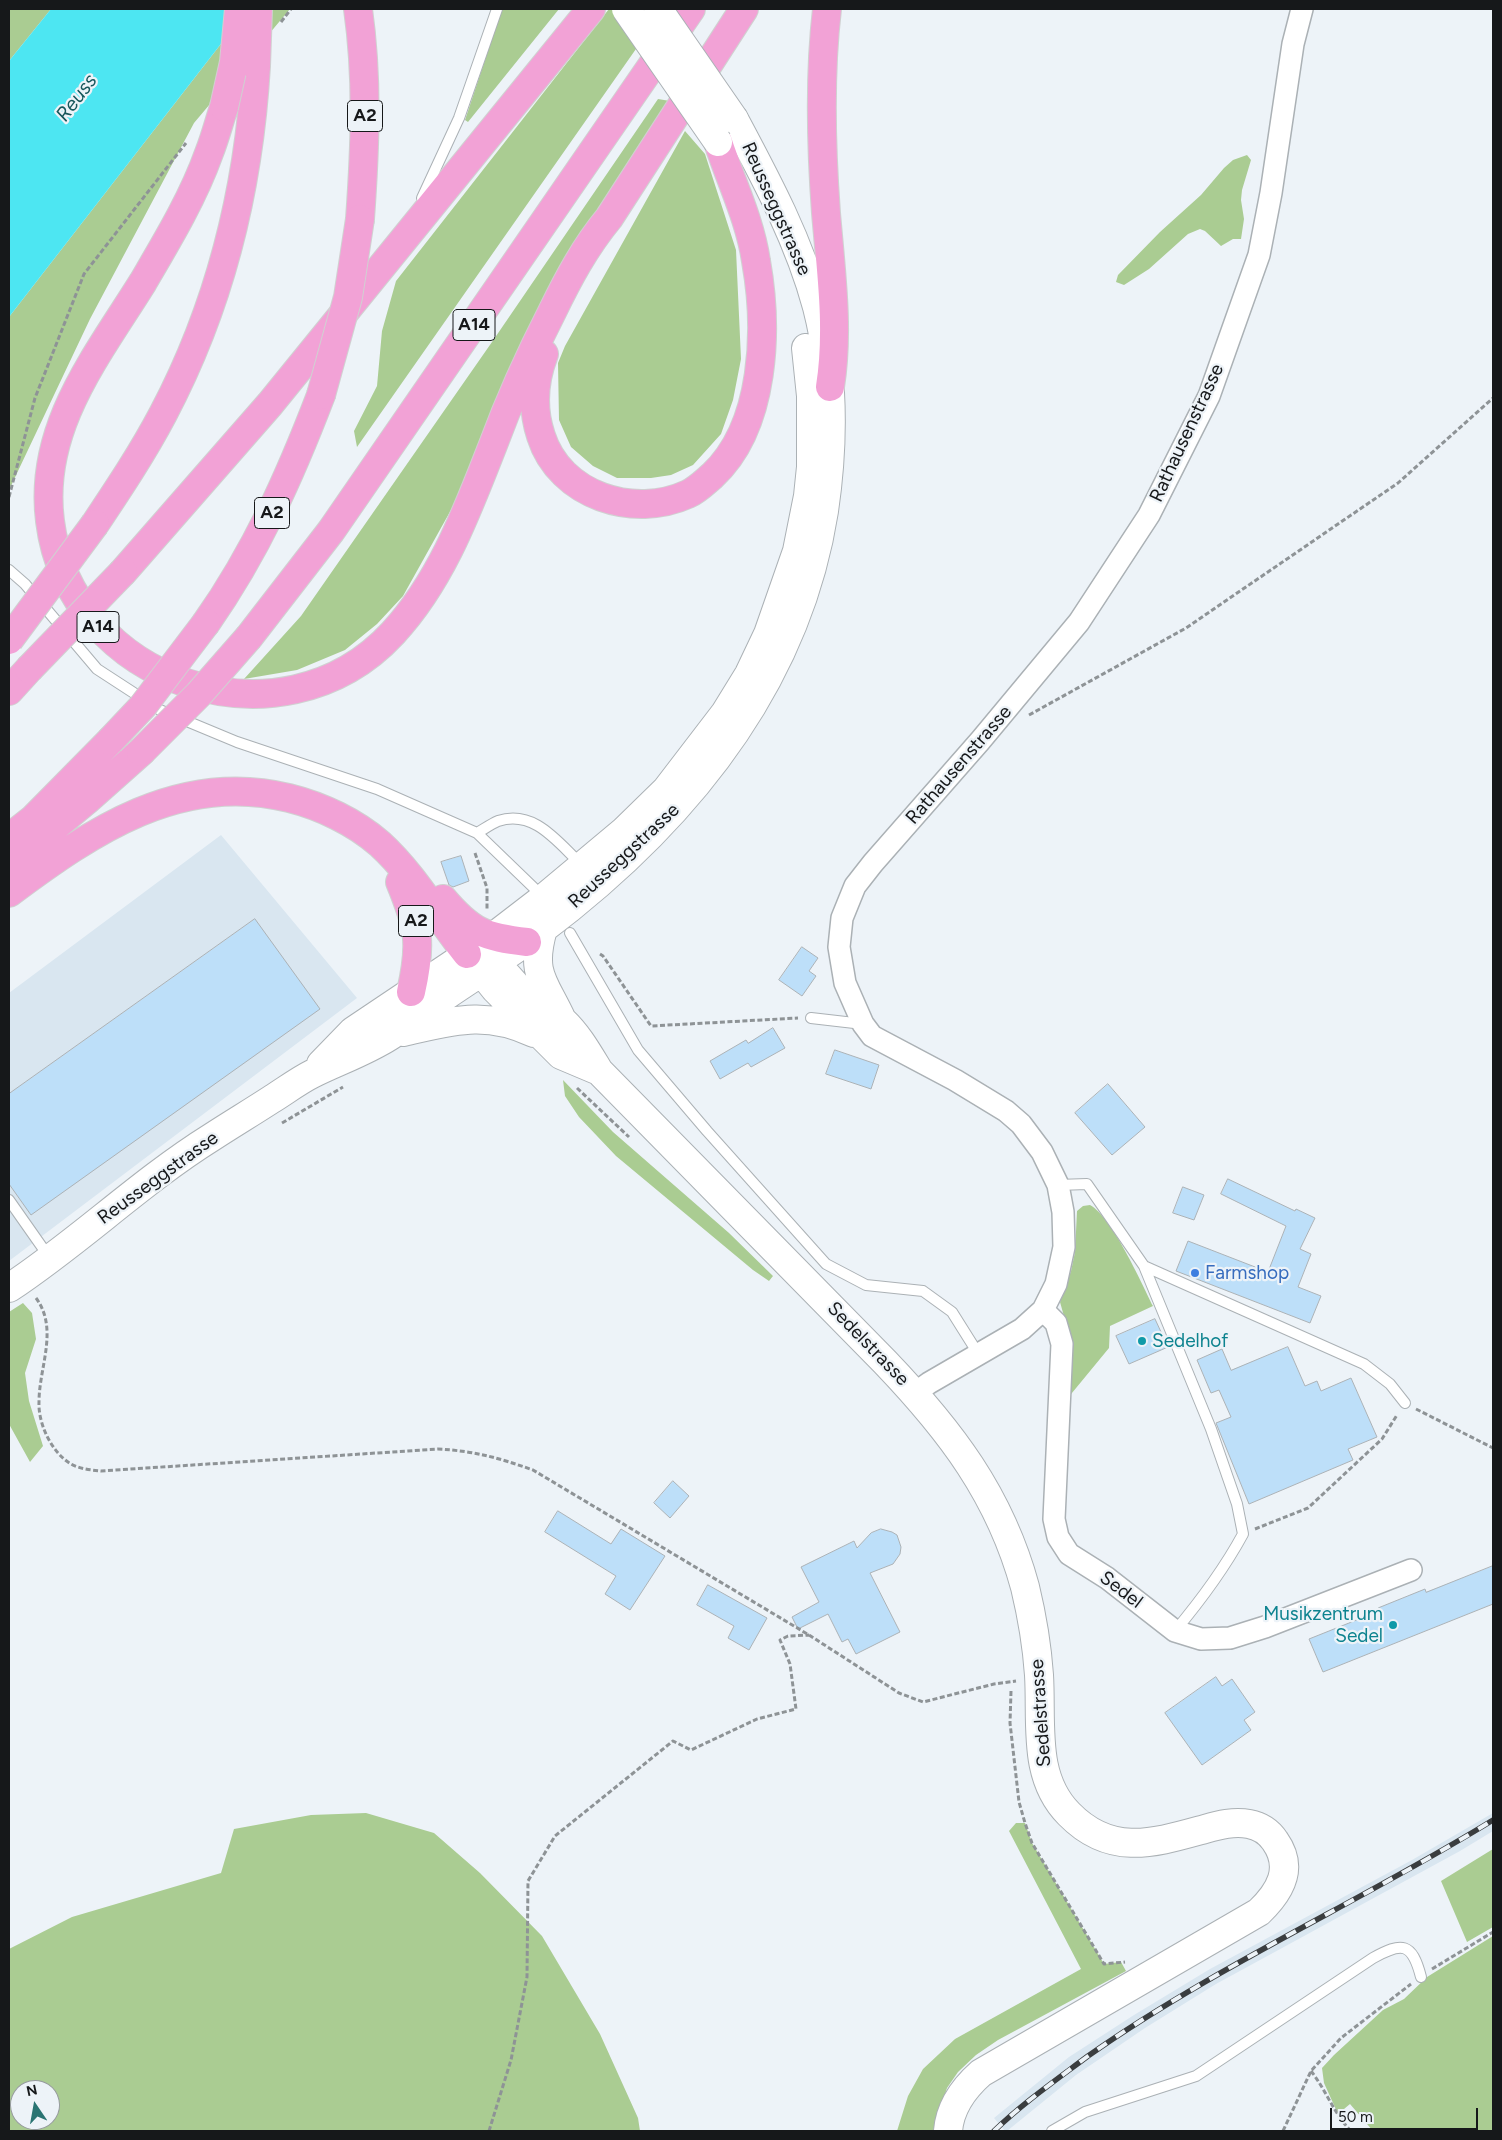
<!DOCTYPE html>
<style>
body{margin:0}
#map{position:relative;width:1502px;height:2140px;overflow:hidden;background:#edf3f8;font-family:Figtree,sans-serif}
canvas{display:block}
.frame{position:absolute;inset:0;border:10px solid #16181a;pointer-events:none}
.north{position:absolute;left:10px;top:2080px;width:50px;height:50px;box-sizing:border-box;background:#edf3f8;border:1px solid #979b9f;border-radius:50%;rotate:348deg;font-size:14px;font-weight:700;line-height:20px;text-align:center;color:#16181a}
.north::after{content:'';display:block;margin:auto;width:18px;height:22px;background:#2a7472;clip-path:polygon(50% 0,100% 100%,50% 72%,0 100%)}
.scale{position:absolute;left:1330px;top:2108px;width:148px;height:22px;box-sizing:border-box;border:2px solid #16181a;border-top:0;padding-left:6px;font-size:15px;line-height:18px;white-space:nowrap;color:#16181a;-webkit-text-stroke:4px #edf3f8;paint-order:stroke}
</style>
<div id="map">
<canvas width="1502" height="2140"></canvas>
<div class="frame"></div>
<div class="north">N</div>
<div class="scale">50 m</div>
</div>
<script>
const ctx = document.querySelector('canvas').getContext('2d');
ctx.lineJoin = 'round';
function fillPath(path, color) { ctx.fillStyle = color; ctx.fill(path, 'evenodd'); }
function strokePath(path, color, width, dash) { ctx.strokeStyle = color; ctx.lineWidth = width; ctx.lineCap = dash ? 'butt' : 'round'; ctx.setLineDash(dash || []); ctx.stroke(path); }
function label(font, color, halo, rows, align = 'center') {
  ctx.font = font + ' Figtree,sans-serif'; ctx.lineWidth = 4.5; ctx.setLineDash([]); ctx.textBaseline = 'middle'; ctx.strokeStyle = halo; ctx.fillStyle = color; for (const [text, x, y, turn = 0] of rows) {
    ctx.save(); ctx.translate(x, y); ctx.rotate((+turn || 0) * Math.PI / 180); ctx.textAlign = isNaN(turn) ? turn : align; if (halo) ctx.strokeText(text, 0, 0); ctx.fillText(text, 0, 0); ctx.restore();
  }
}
fillPath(new Path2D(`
 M221 835 357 998 9 1261V993Z
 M1493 1813V1831L1460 1851 1216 1984 1145 2028 1076 2075 1007 2131H1005L994 2118 1069 2057 1134 2015 1210 1969 1412 1860Z`), '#d9e6f0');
fillPath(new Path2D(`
 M9 9H51L9 61Z
 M248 9H290L194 123 90 319 9 490V317Z
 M502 9H559L468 122 465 120Z
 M609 9H664L357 447 354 431 377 386 382 331 396 281Z
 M658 99 670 101 456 501 403 596 377 624 345 650 297 670 244 679 301 616 492 342Z
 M685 131 705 154 736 250 741 359 733 400 721 434 693 465 671 475 651 478H617L593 466 571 447 559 420 558 363 565 346Z
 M1247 155 1251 160 1242 190 1241 200 1244 219 1241 239H1233L1221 246 1205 231 1200 229 1188 234 1149 269 1124 285 1116 282 1118 275 1160 232 1201 195 1224 168 1233 160Z
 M563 1080 613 1132 729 1233 773 1276 769 1281 753 1270 616 1156 579 1117 565 1096Z
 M1090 1205C1112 1217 1141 1282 1153 1306L1110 1326 1109 1348 1067 1399V1327L1060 1302 1071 1271 1075 1252 1077 1211 1083 1206Z
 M23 1303 32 1313 36 1339 25 1373 29 1401 43 1446 30 1462 9 1424V1312Z
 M366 1813 434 1833 480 1873 542 1936 600 2034 638 2118 640 2131H9V1949L72 1917 221 1873 234 1829 311 1815ZM20 2090H50V2120H20Z
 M1016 1823H1025L1032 1843 1104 1964 1121 1962 1126 1971 998 2040 976 2055 958 2072 947 2088 933 2131H897L908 2096 923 2069 955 2039 1081 1969 1009 1831Z
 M1493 1849V1927L1467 1942 1441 1881Z
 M1493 1936V2131H1373L1350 2104 1338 2114 1324 2083 1322 2068 1334 2055 1383 2010 1404 1999 1427 1977Z`), '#aacc92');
fillPath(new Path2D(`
 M51 9H248L9 317V61Z`), '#4de6f2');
const building = new Path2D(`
 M461 856 469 881 453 887 449 885 441 862Z
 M255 919 320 1009 31 1215 9 1184V1094Z
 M802 947 818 958 809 971 816 976 802 996 779 980Z
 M773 1028 785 1048 751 1067 748 1063 720 1079 710 1061 746 1040 748 1043Z
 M835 1050 879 1065 871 1089 826 1074Z
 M1108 1084 1145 1127 1112 1155 1075 1113Z
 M1228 1179 1295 1211 1296 1209 1315 1218 1300 1249 1311 1254 1298 1287 1321 1296 1310 1323 1176 1271 1188 1241 1268 1272 1286 1226 1221 1194Z
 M1183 1187 1204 1195 1194 1220 1173 1213Z
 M1155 1319 1168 1347 1129 1364 1116 1336Z
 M1288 1347 1305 1386 1317 1381 1321 1391 1351 1378 1377 1437 1348 1449 1353 1460 1249 1504 1216 1423 1231 1417 1219 1390 1211 1393 1197 1360 1222 1349 1231 1370Z
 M673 1481 689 1496 670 1518 654 1503Z
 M558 1511 611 1544 621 1529 665 1556 630 1610 605 1594 616 1576 545 1532Z
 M881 1529 892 1532 897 1535 901 1547 900 1554 893 1564 870 1573 900 1632 856 1654 848 1639 842 1642 828 1614 798 1629 792 1617 819 1602 801 1567 854 1541 857 1548 871 1533Z
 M1493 1566V1604L1323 1672 1309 1639 1379 1611 1378 1608 1425 1589 1426 1592Z
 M708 1585 767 1618 749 1650 728 1638 734 1626 697 1605Z
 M1216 1677 1222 1686 1232 1679 1255 1712 1244 1720 1251 1730 1202 1765 1165 1713Z`);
fillPath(building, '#bddff9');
strokePath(building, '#acb2b6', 1);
const service = new Path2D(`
 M422 198 459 118 497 9
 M9 570 25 584 97 669 160 710 237 742 377 789 477 833 534 888
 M477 833C484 829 491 824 498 821 535 809 558 843 582 865
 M570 933 638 1050 707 1131 826 1264 866 1285 923 1291 952 1312 979 1355
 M811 1018 863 1024
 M1058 1185 1087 1184 1144 1266 1211 1429 1237 1504 1243 1534C1224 1569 1201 1600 1175 1631
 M9 1200 49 1257
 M1144 1266 1364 1364 1390 1384 1405 1403
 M1052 2131 1085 2112 1196 2076 1373 1958C1402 1942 1412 1942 1421 1977`);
const minor = new Path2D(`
 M1043 1310 1056 1323 1062 1344 1054 1519 1058 1537 1069 1554 1107 1578 1175 1631 1201 1639 1230 1638 1265 1627 1411 1570
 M915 1393 929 1383 1022 1329 1043 1310 1056 1284 1064 1247 1063 1212 1058 1185 1042 1152 1021 1124 1006 1111 955 1080 872 1036 863 1024 845 983 839 947 842 918 855 886 873 863 980 741 1079 622 1149 515 1209 396 1259 255 1271 193 1293 44 1302 9`);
const secondary = new Path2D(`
 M543 929C530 974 544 981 562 1020
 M467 954C508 964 505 978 533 1003 542 1011 554 1013 563 1021 578 1035 588 1053 599 1071L885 1362C950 1430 1000 1495 1025 1587 1032 1616 1037 1646 1039 1675 1042 1723 1032 1777 1069 1814 1111 1857 1154 1843 1205 1829 1219 1825 1234 1821 1249 1824 1260 1826 1269 1832 1275 1841 1294 1868 1280 1892 1259 1912L981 2073C964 2088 950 2107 948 2131
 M471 959 495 989 561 1055 599 1071
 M403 1032C453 1021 484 1010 534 1033
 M321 1064 353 1031 493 937 545 897 624 831 666 790 725 713 749 674 768 634 797 551 808 496 811 467V396L806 348
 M9 1288C79 1242 140 1182 212 1137 232 1124 252 1112 272 1099 285 1091 298 1081 312 1074 338 1061 365 1052 390 1036 408 1025 424 1010 441 999 474 976 508 956 539 932 680 826 796 689 824 511 834 443 834 373 817 307 799 240 766 179 734 119`);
const motorway = new Path2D(`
 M358 9C368 79 365 149 360 219
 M827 9C819 77 821 145 826 213 831 272 839 330 830 387
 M224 107C219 122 215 138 209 153 193 198 167 241 143 282 97 356 38 428 50 521 70 683 281 754 393 633 442 580 467 511 493 445 510 399 530 355 552 312 568 279 585 247 609 218L744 9
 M544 354C534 380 532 409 541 436 560 496 634 519 688 494 697 490 705 482 712 476 766 426 768 328 756 261 750 220 731 182 718 142
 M95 524C119 488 143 452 163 414 220 306 249 188 256 66
 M123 572 270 404 591 9
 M206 623C256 552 290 476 321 395
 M249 637 331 531 691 9
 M9 691 29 669
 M9 838 33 819 110 741
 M9 865 87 800 141 752
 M400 882C419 928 422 943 411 992
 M9 893C92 831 180 771 289 798 321 806 355 822 380 844 414 875 438 918 467 954
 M443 899C471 932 484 937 527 942`);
strokePath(service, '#abb1b5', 12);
strokePath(minor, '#abb1b5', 24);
strokePath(secondary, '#abb1b5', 30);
strokePath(motorway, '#d0d1d1', 30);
strokePath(new Path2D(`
 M281 22 291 9
 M9 497 35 398 84 274 186 143
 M1029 715 1186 628 1398 483 1493 398
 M475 853 487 888V910
 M600 954 603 956 651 1026 798 1018
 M577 1088 629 1137
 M282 1123 343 1087
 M36 1298C59 1329 39 1367 39 1402 38 1424 52 1453 71 1464 80 1469 91 1470 101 1471L438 1449C475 1451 499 1458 533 1470L809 1635 899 1693 923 1702 994 1684 1016 1681
 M1416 1409 1493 1448
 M1255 1529 1308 1508 1382 1439 1397 1415
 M1011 1691 1010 1723 1019 1802 1025 1823 1032 1843 1104 1964 1125 1962
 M1432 1969 1493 1932
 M1311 2071C1326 2090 1334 2114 1351 2131
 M489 2131 511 2060 527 1977 528 1881 555 1836 673 1741 691 1750 757 1719 796 1709 790 1664 780 1640 788 1636 809 1635
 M1283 2131 1311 2071 1341 2038 1411 1984`), '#8e9396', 3, [5, 2.5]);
strokePath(service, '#fff', 10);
strokePath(minor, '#fff', 21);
strokePath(secondary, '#fff', 28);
strokePath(motorway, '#f2a2d6', 28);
const rail = new Path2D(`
 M994 2131C1023 2103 1056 2080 1088 2056 1216 1966 1360 1902 1493 1820`);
strokePath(rail, '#3a3d3f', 5.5);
strokePath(rail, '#edf3f8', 4, [11]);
const secondaryBridge = new Path2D(`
 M626 9 718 142
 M658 9 734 119`);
const motorwayBridge = new Path2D(`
 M256 66 258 9
 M224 107 234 62 239 9
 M321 395 348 297 360 219
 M9 640 95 524
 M29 669 123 572
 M110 741 143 706 206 623
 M141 752 199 694 249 637`);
strokePath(secondaryBridge, '#abb1b5', 30, []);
strokePath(motorwayBridge, '#d0d1d1', 30, []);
strokePath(secondaryBridge, '#fff', 28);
strokePath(motorwayBridge, '#f2a2d6', 28);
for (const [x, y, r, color] of [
 [1195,1273,5,"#3f7fe0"],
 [1142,1341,5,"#0f9aa8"],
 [1393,1625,5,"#0f9aa8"]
]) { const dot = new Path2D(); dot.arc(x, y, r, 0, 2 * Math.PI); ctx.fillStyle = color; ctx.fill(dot); strokePath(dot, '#edf3f8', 2); }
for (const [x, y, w] of [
 [365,116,35],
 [474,325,42],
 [272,513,35],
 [98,627,42],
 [416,921,35]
]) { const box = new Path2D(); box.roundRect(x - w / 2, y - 15.5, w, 31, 4); ctx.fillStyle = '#edf3f8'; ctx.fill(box); strokePath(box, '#16181a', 1); }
label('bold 18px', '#16181a', null, [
 ["A2",365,116],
 ["A14",474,325],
 ["A2",272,513],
 ["A14",98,627],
 ["A2",416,921]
]);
label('19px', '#16181a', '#edf3f8', [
 ["Reusseggstrasse",776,209,66],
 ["Rathausenstrasse",1187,433,-65],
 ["Rathausenstrasse",959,765,-49],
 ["Reusseggstrasse",624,856,-43],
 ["Reusseggstrasse",158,1178,-36],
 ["Sedelstrasse",868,1344,46],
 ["Sedel",1121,1590,37],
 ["Sedelstrasse",1041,1713,-94]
]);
label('19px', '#366cbe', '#edf3f8', [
 ["Farmshop",1205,1273]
], 'left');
label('19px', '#0d838f', '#edf3f8', [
 ["Sedelhof",1152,1341],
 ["Musikzentrum",1383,1614,"right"],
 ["Sedel",1383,1636,"right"]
], 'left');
label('italic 20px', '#17575c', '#edf3f8', [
 ["Reuss",77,98,-53]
]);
</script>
